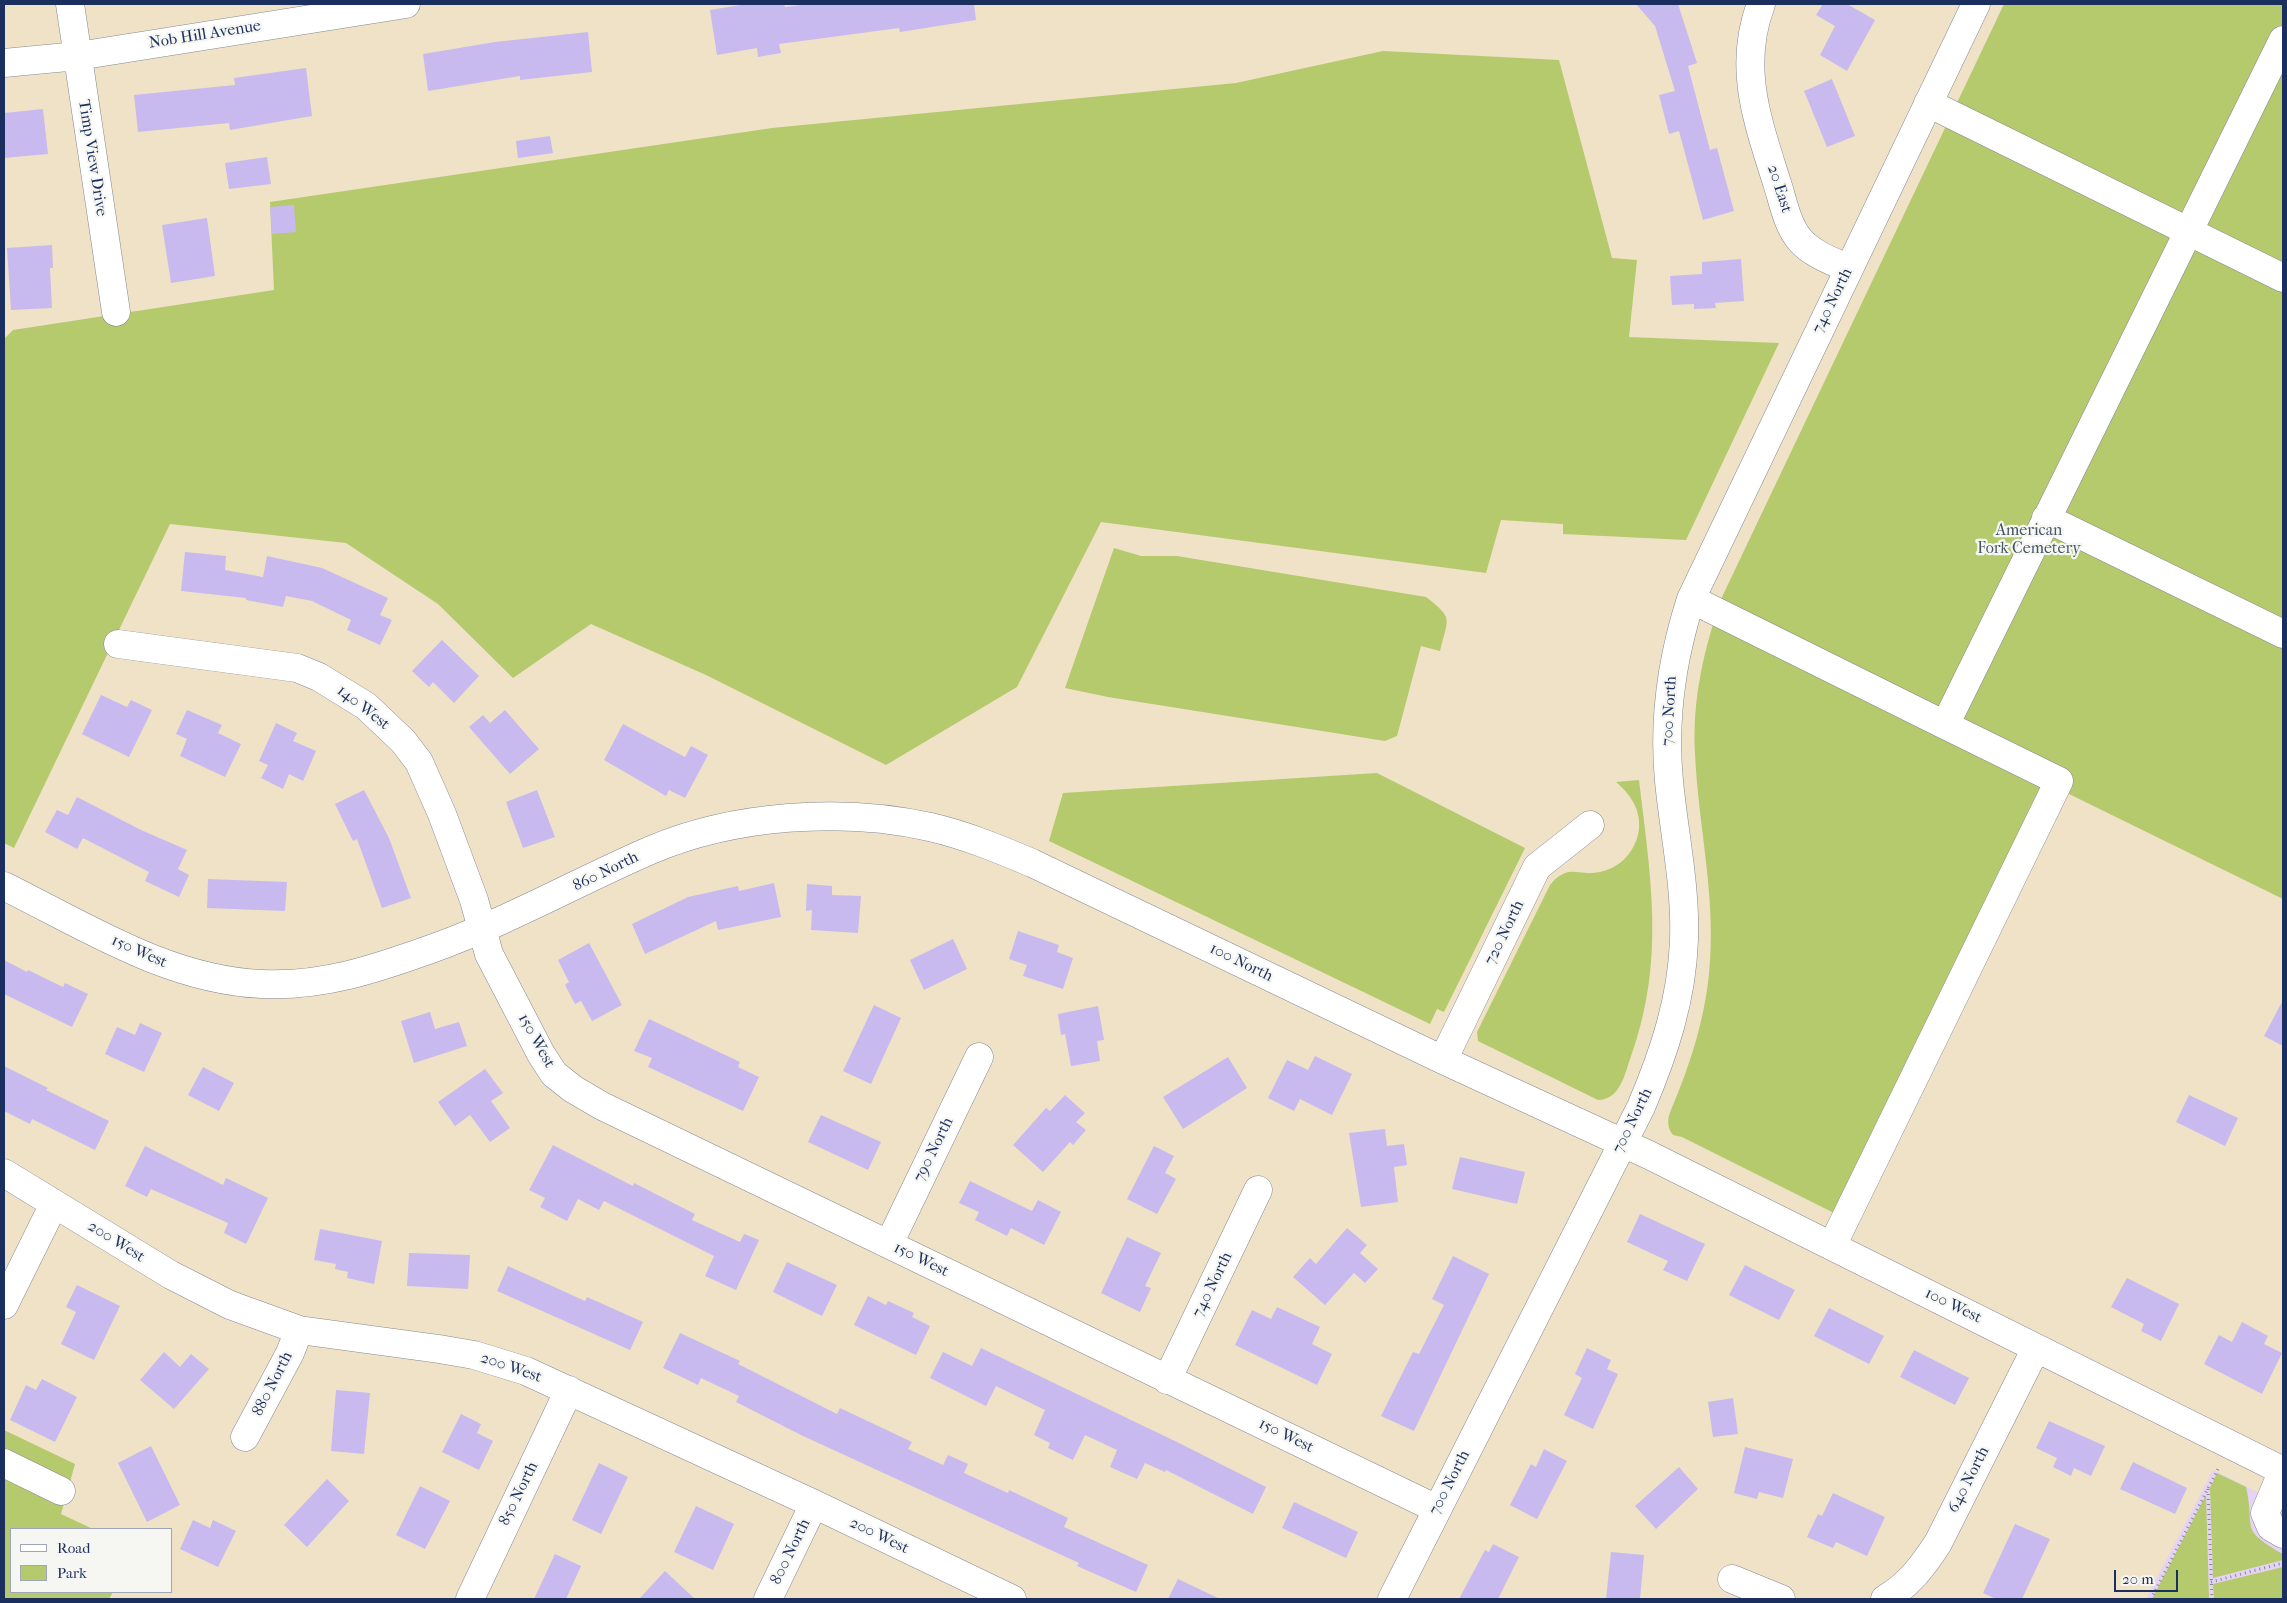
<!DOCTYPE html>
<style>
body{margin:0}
#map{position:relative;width:2287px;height:1603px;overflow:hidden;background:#f0e2c6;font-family:"IM FELL French Canon",serif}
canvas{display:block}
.frame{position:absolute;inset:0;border:5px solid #1b2f5e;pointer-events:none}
.legend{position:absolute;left:10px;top:1528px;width:162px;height:65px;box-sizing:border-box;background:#f6f6f2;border:1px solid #9ea6b7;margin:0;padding:6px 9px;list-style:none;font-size:15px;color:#1b2f5e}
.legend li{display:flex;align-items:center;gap:10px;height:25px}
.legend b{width:25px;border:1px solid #9ea6b7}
.scale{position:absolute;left:2114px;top:1570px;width:64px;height:22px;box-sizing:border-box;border:2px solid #1b2f5e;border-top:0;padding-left:6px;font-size:15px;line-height:18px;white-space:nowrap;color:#1b2f5e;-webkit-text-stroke:4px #f6f6f2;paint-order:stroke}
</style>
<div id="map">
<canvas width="2287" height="1603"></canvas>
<div class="frame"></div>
<ul class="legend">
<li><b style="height:6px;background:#fff"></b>Road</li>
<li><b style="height:14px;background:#b5c96d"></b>Park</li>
</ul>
<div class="scale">20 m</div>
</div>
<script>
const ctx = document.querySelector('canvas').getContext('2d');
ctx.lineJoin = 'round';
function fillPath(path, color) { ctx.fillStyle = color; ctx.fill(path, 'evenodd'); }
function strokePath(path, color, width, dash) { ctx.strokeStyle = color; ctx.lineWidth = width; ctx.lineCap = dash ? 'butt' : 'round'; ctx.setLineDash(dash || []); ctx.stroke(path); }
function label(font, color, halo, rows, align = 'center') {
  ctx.font = font + ' "IM FELL French Canon",serif'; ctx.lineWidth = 4.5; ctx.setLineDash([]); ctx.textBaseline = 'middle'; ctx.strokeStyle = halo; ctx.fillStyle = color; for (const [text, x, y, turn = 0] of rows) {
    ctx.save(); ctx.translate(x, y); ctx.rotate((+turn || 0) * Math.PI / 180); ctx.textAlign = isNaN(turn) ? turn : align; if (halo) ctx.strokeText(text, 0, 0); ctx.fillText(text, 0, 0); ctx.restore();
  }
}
fillPath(new Path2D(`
 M2213 1470 2283 1505V1599H2146Z`), '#e4d3f2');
fillPath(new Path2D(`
 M2004 4H2283V899L2065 792 1854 1223 1682 1137 1673 1135C1667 1128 1667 1119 1671 1110 1691 1063 1707 1013 1710 961 1715 891 1698 823 1695 753 1692 700 1704 648 1722 597Z
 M1383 51 1559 60 1612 258 1637 260 1629 337 1779 343 1686 540 1563 534V524L1501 520 1486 573 1101 522 1017 687 886 765 706 675 591 624 513 678 438 604 346 543 170 524 14 848 4 843V339L13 330 274 290 270 202 772 128 1236 83Z
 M1114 548 1141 556H1177L1426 597C1454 619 1448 617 1440 651L1421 646 1397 736 1385 741 1108 697 1065 688Z
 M1377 773 1525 848 1444 1012 1437 1009 1430 1024 1049 841 1063 793Z
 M1639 780C1651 881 1666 963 1629 1062 1624 1078 1618 1100 1598 1100L1478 1041 1477 1032 1550 885C1554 880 1558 876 1565 873 1574 870 1583 874 1592 873 1617 872 1636 853 1639 829 1641 809 1630 794 1616 782Z
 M4 1430 75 1464 61 1514 93 1529H11V1592H113L109 1599H4Z
 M2217 1473 2246 1487C2256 1529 2237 1528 2283 1554V1560L2213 1578 2210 1488Z
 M2206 1495 2209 1599H2152Z
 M2283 1567V1599H2214L2213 1584Z`), '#b5c96d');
fillPath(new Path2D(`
 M747 4H784L785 7 810 4H974L976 20 900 32 899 28 779 44 781 53 758 57 757 48 717 55 710 10Z
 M1636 4H1678L1697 63 1688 66 1710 150 1717 148 1734 211 1703 220 1679 131 1669 134 1659 95 1675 91 1655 26Z
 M1823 4H1847L1875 20 1847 71 1820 55 1835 26 1816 15Z
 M588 32 592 72 520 80V76L428 91 423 54 495 42Z
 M306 68 312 116 230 130 229 123 138 132 134 95 235 85 234 78Z
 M1832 79 1855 136 1827 147 1804 91Z
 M43 109 48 154 4 158V113Z
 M550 136 553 153 518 158 516 141Z
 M267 157 271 184 229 189 225 163Z
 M294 205 296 232 272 234 270 207Z
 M207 218 215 276 171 283 162 225Z
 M52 245 53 268H50L52 308 11 310 7 248Z
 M1741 259 1744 301 1715 303 1716 308 1694 309V304L1672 305 1670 276 1702 274V262Z
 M185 552 226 556 225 570 263 577 267 556 322 568 388 598 380 615 392 620 380 645 347 630 351 620 312 601 286 596 283 607 246 600V598L181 591Z
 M442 640 479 676 454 703 433 682 429 687 412 671Z
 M101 695 127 707 131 700 152 710 129 757 82 734Z
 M187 710 222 725 218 733 241 744 225 777 180 756 187 739 176 734Z
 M505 710 539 749 510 774 469 727 483 715 490 723Z
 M276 723 297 733 293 741 316 751 303 781 289 774 283 789 261 778 268 765 259 761Z
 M623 724 685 757 691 746 708 755 685 798 669 790 666 796 604 760Z
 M364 790 389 838 411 898 382 908 357 839 353 841 335 804Z
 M537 790 555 837 523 848 506 802Z
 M77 797 141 830 187 850 178 869 189 875 179 897 145 881 149 872 83 838 77 849 45 832 57 810 68 815Z
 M208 879 287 882 285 911 207 908Z
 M774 883 781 917 718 930 716 921 645 954 632 924 688 897 738 886 739 891Z
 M807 884 832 886V895L861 896 858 933 811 930 812 910 806 911Z
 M1018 931 1059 945 1057 952 1073 958 1063 989 1023 976 1027 965 1009 959Z
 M953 939 967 969 924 990 910 960Z
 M589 943 622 1005 592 1021 581 1001 575 1004 565 985 569 982 558 960Z
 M4 960 27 972 28 970 63 987 65 983 88 994 72 1027 4 994Z
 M2283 1000V1046L2264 1036Z
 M874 1005 901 1018 871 1084 843 1071Z
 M1098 1006 1104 1040 1097 1041 1100 1061 1071 1066 1065 1034 1061 1035 1058 1014Z
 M430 1012 435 1029 459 1022 467 1046 414 1063 401 1021Z
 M649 1019 740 1062 738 1067 759 1077 743 1111 648 1067 652 1058 634 1051Z
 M140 1023 162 1033 144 1072 105 1054 117 1027 135 1035Z
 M1315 1056 1352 1074 1332 1115 1300 1099 1294 1111 1268 1098 1287 1060 1308 1070Z
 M1228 1057 1247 1088 1183 1129 1163 1097Z
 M4 1066 48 1088 46 1090 109 1121 95 1150 32 1119 30 1124 4 1111Z
 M203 1067 234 1083 219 1111 188 1095Z
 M485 1069 503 1093 491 1101 510 1128 490 1142 470 1115 455 1126 438 1102Z
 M1065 1095 1085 1113 1076 1122 1086 1130 1073 1145 1070 1142 1043 1172 1013 1145 1046 1108 1050 1111Z
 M2189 1095 2238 1118 2225 1146 2176 1122Z
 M821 1115 881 1142 868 1170 808 1142Z
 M1385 1129 1387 1146 1404 1144 1407 1165 1394 1167 1398 1202 1361 1207 1349 1133Z
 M553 1145 633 1186 634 1183 695 1214 692 1220 740 1242 744 1234 759 1240 736 1290 705 1276 714 1256 604 1201 599 1210 578 1199 567 1221 540 1207 545 1198 529 1190Z
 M145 1146 223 1185 226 1178 268 1198 246 1244 224 1233 228 1223 151 1189 147 1197 125 1186Z
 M1154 1146 1174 1156 1165 1173 1176 1179 1157 1214 1127 1199Z
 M1460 1157 1525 1172 1517 1204 1452 1189Z
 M970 1181 1032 1211 1038 1200 1061 1212 1044 1245 1011 1228 1007 1236 975 1220 979 1212 959 1203Z
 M1640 1214 1705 1244 1687 1281 1663 1270 1668 1261 1627 1242Z
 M1347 1228 1367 1245 1360 1253 1378 1269 1365 1283 1354 1273 1325 1305 1293 1277 1310 1258 1316 1264Z
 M320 1229 382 1241 374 1284 347 1278 348 1272 335 1269 336 1264 314 1260Z
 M1127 1237 1161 1253 1145 1286 1151 1288 1140 1312 1101 1293Z
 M409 1253 470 1255 468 1289 407 1286Z
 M1453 1256 1489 1274 1414 1431 1381 1416 1413 1352 1419 1354 1444 1305 1432 1299Z
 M787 1262 837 1285 822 1316 773 1292Z
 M1745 1265 1795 1290 1779 1320 1729 1295Z
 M508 1266 585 1301 587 1297 643 1322 630 1350 497 1291Z
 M2127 1278 2179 1304 2161 1341 2141 1331 2144 1324 2111 1307Z
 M77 1285 120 1306 94 1360 61 1344 76 1312 66 1307Z
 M868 1296 886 1305 888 1301 914 1313 912 1317 930 1326 916 1355 854 1325Z
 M1277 1307 1320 1327 1312 1344 1332 1354 1317 1385 1235 1345 1252 1310 1271 1319Z
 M1829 1308 1884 1336 1869 1364 1814 1336Z
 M2242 1322 2268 1336 2264 1344 2282 1353 2262 1394 2204 1364 2219 1335 2232 1342Z
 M680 1333 740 1361 738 1364 837 1414 840 1408 912 1442 908 1449 943 1465 948 1455 968 1464 964 1473 1008 1493 1009 1490 1068 1518 1064 1527 1148 1565 1136 1592 1077 1566 1079 1563 801 1435 736 1402 739 1396 701 1378 698 1385 663 1368Z
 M981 1348 1179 1443 1266 1487 1253 1514 1166 1470 1165 1472 1145 1463 1137 1479 1110 1467 1117 1450 1085 1435 1073 1460 1048 1448 1050 1443 1034 1435 1045 1410 996 1386 986 1406 930 1378 943 1352 972 1366Z
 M1587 1348 1611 1360 1607 1369 1618 1374 1593 1429 1564 1415 1582 1378 1575 1374Z
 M1914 1350 1969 1378 1955 1405 1900 1377Z
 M164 1352 180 1367 191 1354 209 1369 174 1409 140 1380Z
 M42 1379 77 1397 55 1442 10 1420 26 1385 36 1390Z
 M336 1390 370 1393 364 1454 331 1451Z
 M1733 1398 1738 1434 1713 1437 1708 1402Z
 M461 1414 481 1424 477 1433 493 1441 479 1470 442 1452Z
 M2049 1421 2105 1446 2091 1476 2074 1468 2071 1476 2053 1467 2057 1458 2036 1448Z
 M151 1446 180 1505 147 1522 118 1463Z
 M1745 1447 1793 1459 1783 1498 1759 1492 1757 1499 1734 1493Z
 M1544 1449 1567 1461 1537 1519 1510 1505 1531 1464 1536 1467Z
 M2133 1462 2187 1488 2175 1514 2120 1489Z
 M599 1463 628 1477 601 1534 572 1520Z
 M1679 1467 1698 1489 1656 1529 1635 1506Z
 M327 1479 349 1501 307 1547 284 1525Z
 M420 1486 450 1501 425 1549 396 1535Z
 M1833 1493 1885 1517 1867 1556 1836 1542 1833 1548 1807 1537 1818 1514 1822 1516Z
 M1294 1502 1358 1532 1346 1558 1282 1528Z
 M696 1506 734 1524 713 1570 674 1552Z
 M193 1520 210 1528 213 1520 236 1531 218 1567 180 1549Z
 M2015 1524 2050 1539 2022 1599H1996L1983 1593Z
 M1493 1544 1519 1557 1498 1599H1459L1485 1550 1489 1552Z
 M1611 1552 1644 1555 1640 1599H1606Z
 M555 1554 581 1566 566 1599H534Z
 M665 1571 695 1599H639Z
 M1178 1579 1220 1599H1168Z`), '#c8baef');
const minor = new Path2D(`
 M70 4 116 312
 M1761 4C1737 68 1758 122 1777 183 1783 201 1787 225 1800 240 1812 254 1832 261 1849 269
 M4 63 78 56 406 4
 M1928 103 2283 278
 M2046 518 2283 634
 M1691 599 1945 725 2283 40
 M118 644 297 668 319 677 366 706 403 741 419 762 442 814 474 900 489 954 541 1054 554 1074 573 1089 602 1106 1437 1509
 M4 886C85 926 168 980 262 984 322 987 375 969 431 949 507 922 577 882 651 850 733 815 842 807 930 827 965 835 999 849 1032 863L1443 1060 1649 1155 2283 1471
 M1443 1060 1537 867 1590 825
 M4 1173 171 1275 230 1305 299 1330 439 1349 474 1355 526 1371 814 1504 1012 1599
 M889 1244 979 1057
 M1832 1246 2059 781 1945 725
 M4 1305 54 1204
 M1167 1380 1258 1190
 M245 1437 290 1353 299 1330
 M4 1463 61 1491
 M2283 1478 2278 1482 2265 1513 2271 1527 2283 1534
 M1732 1579 1781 1599
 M470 1599 569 1390
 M768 1599 814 1504
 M1392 1599 1641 1107C1664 1053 1682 999 1684 940 1686 887 1674 833 1669 781 1663 719 1672 658 1691 599L1976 4
 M1885 1599C1909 1585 1923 1566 1938 1543L2036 1348`);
strokePath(minor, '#868892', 29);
strokePath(new Path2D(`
 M2208 1489 2212 1599
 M2211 1582 2283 1563
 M2151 1599 2218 1469`), '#868892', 3, [1, 4]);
strokePath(minor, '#fff', 28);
label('16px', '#1b2f5e', '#f6f6f2', [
 ["Nob Hill Avenue",205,35,-9],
 ["Timp View Drive",92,158,81],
 ["20 East",1779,189,72],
 ["740 North",1833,301,-64],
 ["140 West",363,708,38],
 ["700 North",1670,711,-87],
 ["860 North",606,872,-26],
 ["720 North",1505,933,-64],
 ["150 West",139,952,24],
 ["100 North",1241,963,26],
 ["150 West",536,1041,61],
 ["700 North",1633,1121,-64],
 ["790 North",934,1150,-64],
 ["200 West",116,1242,32],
 ["150 West",921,1260,26],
 ["740 North",1213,1285,-64],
 ["100 West",1953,1306,26],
 ["200 West",511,1368,19],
 ["880 North",273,1384,-63],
 ["150 West",1286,1436,26],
 ["640 North",1969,1480,-63],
 ["700 North",1450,1483,-63],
 ["850 North",519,1494,-64],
 ["200 West",879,1536,26],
 ["800 North",791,1552,-64]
]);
label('16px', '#425662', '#f6f6f2', [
 ["American",2029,531],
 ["Fork Cemetery",2029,549]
]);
</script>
